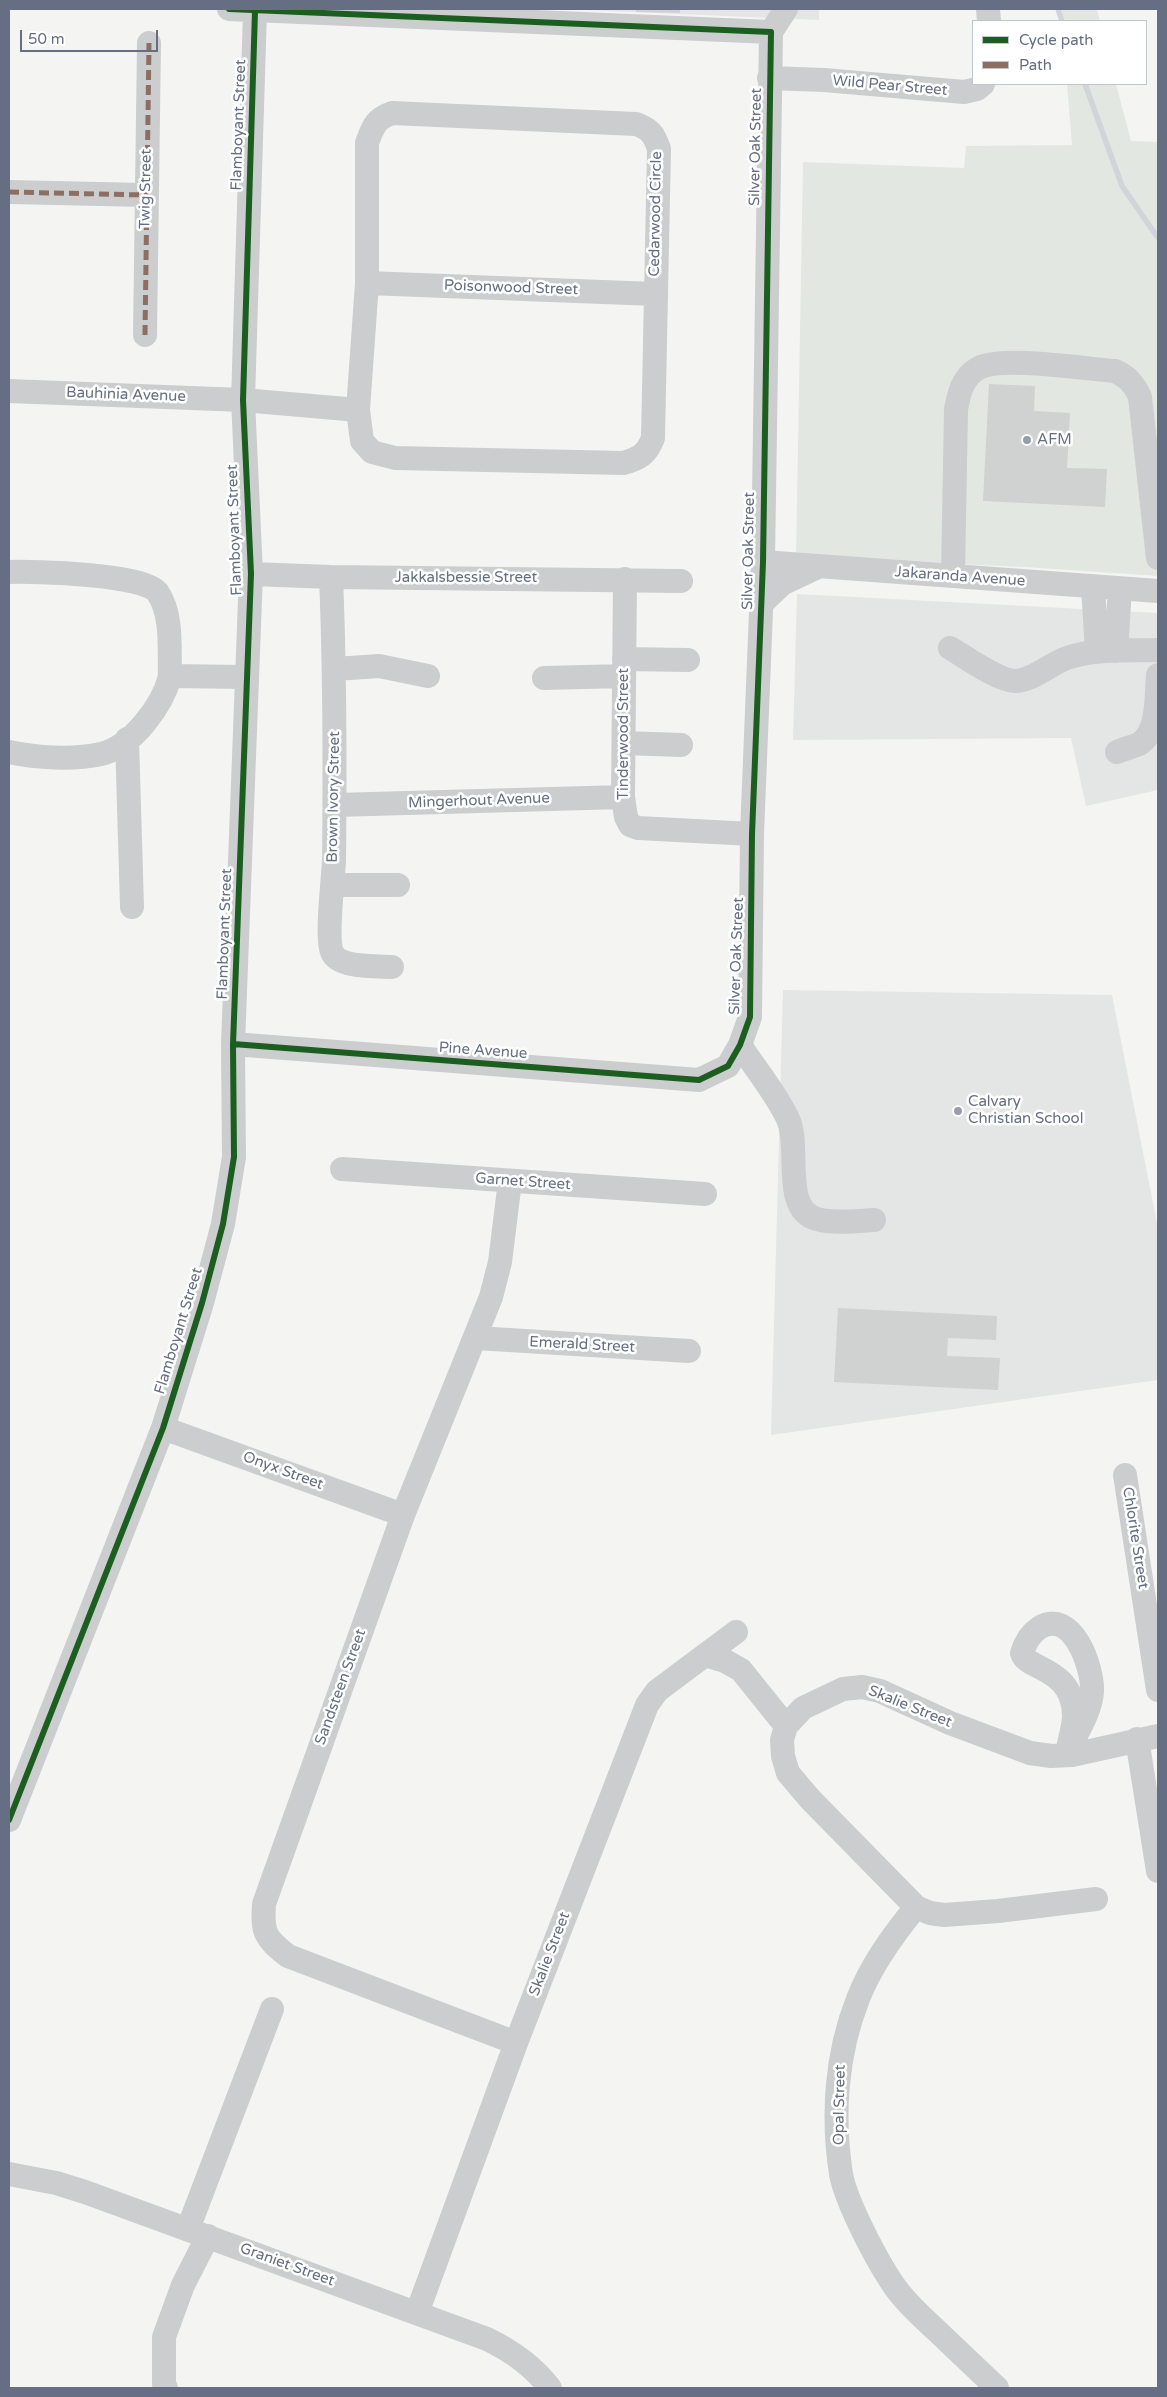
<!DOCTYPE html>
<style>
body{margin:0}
#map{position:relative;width:1167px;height:2397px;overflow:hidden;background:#f4f5f3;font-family:"Varela Round",sans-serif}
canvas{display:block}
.frame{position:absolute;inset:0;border:10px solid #656e82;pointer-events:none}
.legend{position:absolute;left:972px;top:20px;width:175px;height:65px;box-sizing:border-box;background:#fff;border:1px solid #c1c5cd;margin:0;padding:6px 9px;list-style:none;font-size:15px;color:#656e82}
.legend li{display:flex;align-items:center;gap:10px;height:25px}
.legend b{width:25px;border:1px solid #c1c5cd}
.scale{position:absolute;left:20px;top:30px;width:138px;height:22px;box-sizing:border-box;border:2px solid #656e82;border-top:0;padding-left:6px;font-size:15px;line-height:18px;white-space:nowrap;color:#656e82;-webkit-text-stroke:4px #fff;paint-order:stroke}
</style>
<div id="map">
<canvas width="1167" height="2397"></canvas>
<div class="frame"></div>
<ul class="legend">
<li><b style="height:6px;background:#1b5e20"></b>Cycle path</li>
<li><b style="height:6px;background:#8d6e63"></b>Path</li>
</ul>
<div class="scale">50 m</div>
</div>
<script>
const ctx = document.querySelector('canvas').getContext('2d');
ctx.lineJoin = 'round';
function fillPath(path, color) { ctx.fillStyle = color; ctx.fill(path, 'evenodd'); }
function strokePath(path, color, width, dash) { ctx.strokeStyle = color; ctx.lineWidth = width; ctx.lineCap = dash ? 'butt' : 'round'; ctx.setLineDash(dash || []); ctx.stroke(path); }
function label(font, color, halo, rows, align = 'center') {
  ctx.font = font + ' "Varela Round",sans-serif'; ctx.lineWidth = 5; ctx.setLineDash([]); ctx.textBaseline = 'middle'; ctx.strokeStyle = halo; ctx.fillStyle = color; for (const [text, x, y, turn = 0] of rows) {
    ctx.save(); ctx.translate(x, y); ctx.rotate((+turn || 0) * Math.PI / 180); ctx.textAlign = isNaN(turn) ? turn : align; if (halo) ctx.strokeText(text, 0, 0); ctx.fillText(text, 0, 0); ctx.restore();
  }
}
fillPath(new Path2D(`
 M585 9H819V20L586 10Z
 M797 594 1158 613V790L1086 806 1071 738 793 740Z
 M783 990 1112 995 1158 1228V1380L771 1435Z`), '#e4e5e5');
fillPath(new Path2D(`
 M1062 9H1097L1100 21H1062Z
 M1067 84H1116L1131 141 1158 142V576L1024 567 796 557 803 162 964 168 966 146 1072 145Z`), '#e3e7e1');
strokePath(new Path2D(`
 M1058 9 1062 21
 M1085 84 1122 186 1158 238`), '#d0d5d9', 5.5);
fillPath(new Path2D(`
 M636 9H680V13L636 12Z
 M989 384 1035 386 1034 411 1070 413 1067 468 1107 469 1105 507 983 501Z
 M838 1308 997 1316 996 1340 948 1338 947 1356 1000 1358 998 1390 834 1382Z`), '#d0d1d1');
strokePath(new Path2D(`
 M229 9 771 32
 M988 9 989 21
 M771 32 786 9
 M769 78 824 80 964 92 977 89 983 84
 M392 113 636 124C650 129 654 134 659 149L653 438C647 454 639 459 623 463L395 458 372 452 362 441 358 410 367 283V143C373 127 375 119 392 113Z
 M9 192 145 195
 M367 283 655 294
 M145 335 149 43
 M9 391 243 400 358 410
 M763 562 1158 591
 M9 572C33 571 146 574 158 593 173 616 169 649 170 676L247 677
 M251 574 331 577 681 581
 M953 576 956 409C959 394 962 378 977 369 999 355 1085 369 1115 371 1128 377 1134 384 1140 397L1158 558
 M331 577C335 672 335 767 334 861 333 880 326 939 332 952 338 968 377 966 392 967
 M625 579 623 797 626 817 630 825 638 828 752 834
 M1093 587 1097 651
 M761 604 782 584 818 567
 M950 648C965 657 999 681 1015 681 1032 681 1050 664 1067 658 1096 648 1128 651 1158 650
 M1116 651 1120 589
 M624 659 688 660
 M335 669 379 666 428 676
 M544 678 624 676
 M127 739 132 907
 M624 743 681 745
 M9 752C37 758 73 760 101 754 132 747 163 705 170 676
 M1117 752C1124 749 1132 747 1139 744 1159 732 1156 696 1158 675
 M335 805 623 797
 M333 885H398
 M233 1044 699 1080 728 1066 740 1045 750 1017 752 834 763 562 771 32
 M740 1045C755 1068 777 1095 788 1119 801 1146 781 1210 817 1219 834 1224 856 1221 874 1220
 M342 1169 705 1194
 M510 1181 500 1262 491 1297 403 1515 264 1904C262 1933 265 1938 288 1956L516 2043
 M476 1338 689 1351
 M163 1428 403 1515
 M1125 1475 1158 1690
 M705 1655 725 1661 741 1670 786 1726
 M1137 1739 1158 1871
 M1066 1755C1075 1735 1091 1713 1092 1691 1093 1667 1072 1607 1039 1628 1030 1634 1025 1643 1022 1653 1026 1670 1073 1667 1074 1715 1074 1727 1069 1741 1067 1753
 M9 1820 163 1428 202 1303 223 1224 234 1157 233 1044 251 574 243 400 255 11
 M1096 1899 998 1911 944 1915 930 1913 916 1907 810 1799 788 1773 783 1756 782 1740 786 1726 803 1708 843 1689 862 1687 880 1691 950 1723 1030 1753 1051 1756 1072 1755 1158 1736
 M916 1907C893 1935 871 1965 858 1999 836 2054 832 2116 841 2174 846 2202 878 2263 895 2287 906 2303 922 2317 937 2331 957 2350 977 2369 997 2388
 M9 2174 56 2183 85 2192 487 2339C512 2351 533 2366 550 2388
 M188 2229 272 2009
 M417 2313 516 2043 647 1705 657 1691 736 1632
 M166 2388 164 2384V2337L183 2285 208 2236`), '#cccdce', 24);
strokePath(new Path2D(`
 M9 192 145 195
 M145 335 149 43`), '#8d6e63', 5, [10, 5]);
strokePath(new Path2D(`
 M229 9 771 32 763 562 752 834 750 1017 740 1045 728 1066 699 1080 233 1044
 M9 1820 163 1428 202 1303 223 1224 234 1157 233 1044 251 574 243 400 255 11`), '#1b5e20', 6);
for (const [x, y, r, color] of [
 [1027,440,5,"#979daa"],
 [958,1111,5,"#979daa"]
]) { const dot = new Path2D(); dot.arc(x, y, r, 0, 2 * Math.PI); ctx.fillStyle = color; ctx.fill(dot); strokePath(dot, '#fff', 2); }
label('15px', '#656e82', '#fff', [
 ["Wild Pear Street",890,86,5],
 ["Flamboyant Street",239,125,-88],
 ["Silver Oak Street",756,147,-89],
 ["Twig Street",146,189,-89],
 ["Cedarwood Circle",656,214,-89],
 ["Poisonwood Street",511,288,2],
 ["Bauhinia Avenue",126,395,2],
 ["Flamboyant Street",235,530,-92],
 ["Silver Oak Street",749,551,-89],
 ["Jakaranda Avenue",960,577,4],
 ["Jakkalsbessie Street",466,578],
 ["Tinderwood Street",624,734,-90],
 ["Brown Ivory Street",334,797,-89],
 ["Mingerhout Avenue",479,801,-2],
 ["Flamboyant Street",225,934,-88],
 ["Silver Oak Street",737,956,-88],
 ["Pine Avenue",483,1051,4],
 ["Garnet Street",523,1182,4],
 ["Flamboyant Street",179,1331,-73],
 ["Emerald Street",582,1345,3],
 ["Onyx Street",283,1471,20],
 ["Chlorite Street",1135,1538,81],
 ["Sandsteen Street",341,1687,-70],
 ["Skalie Street",910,1707,22],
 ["Skalie Street",550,1954,-69],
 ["Opal Street",840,2105,-89],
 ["Graniet Street",287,2265,20]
]);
label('15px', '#656e82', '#fff', [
 ["AFM",1037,440],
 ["Calvary",968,1102],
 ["Christian School",968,1119]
], 'left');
</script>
